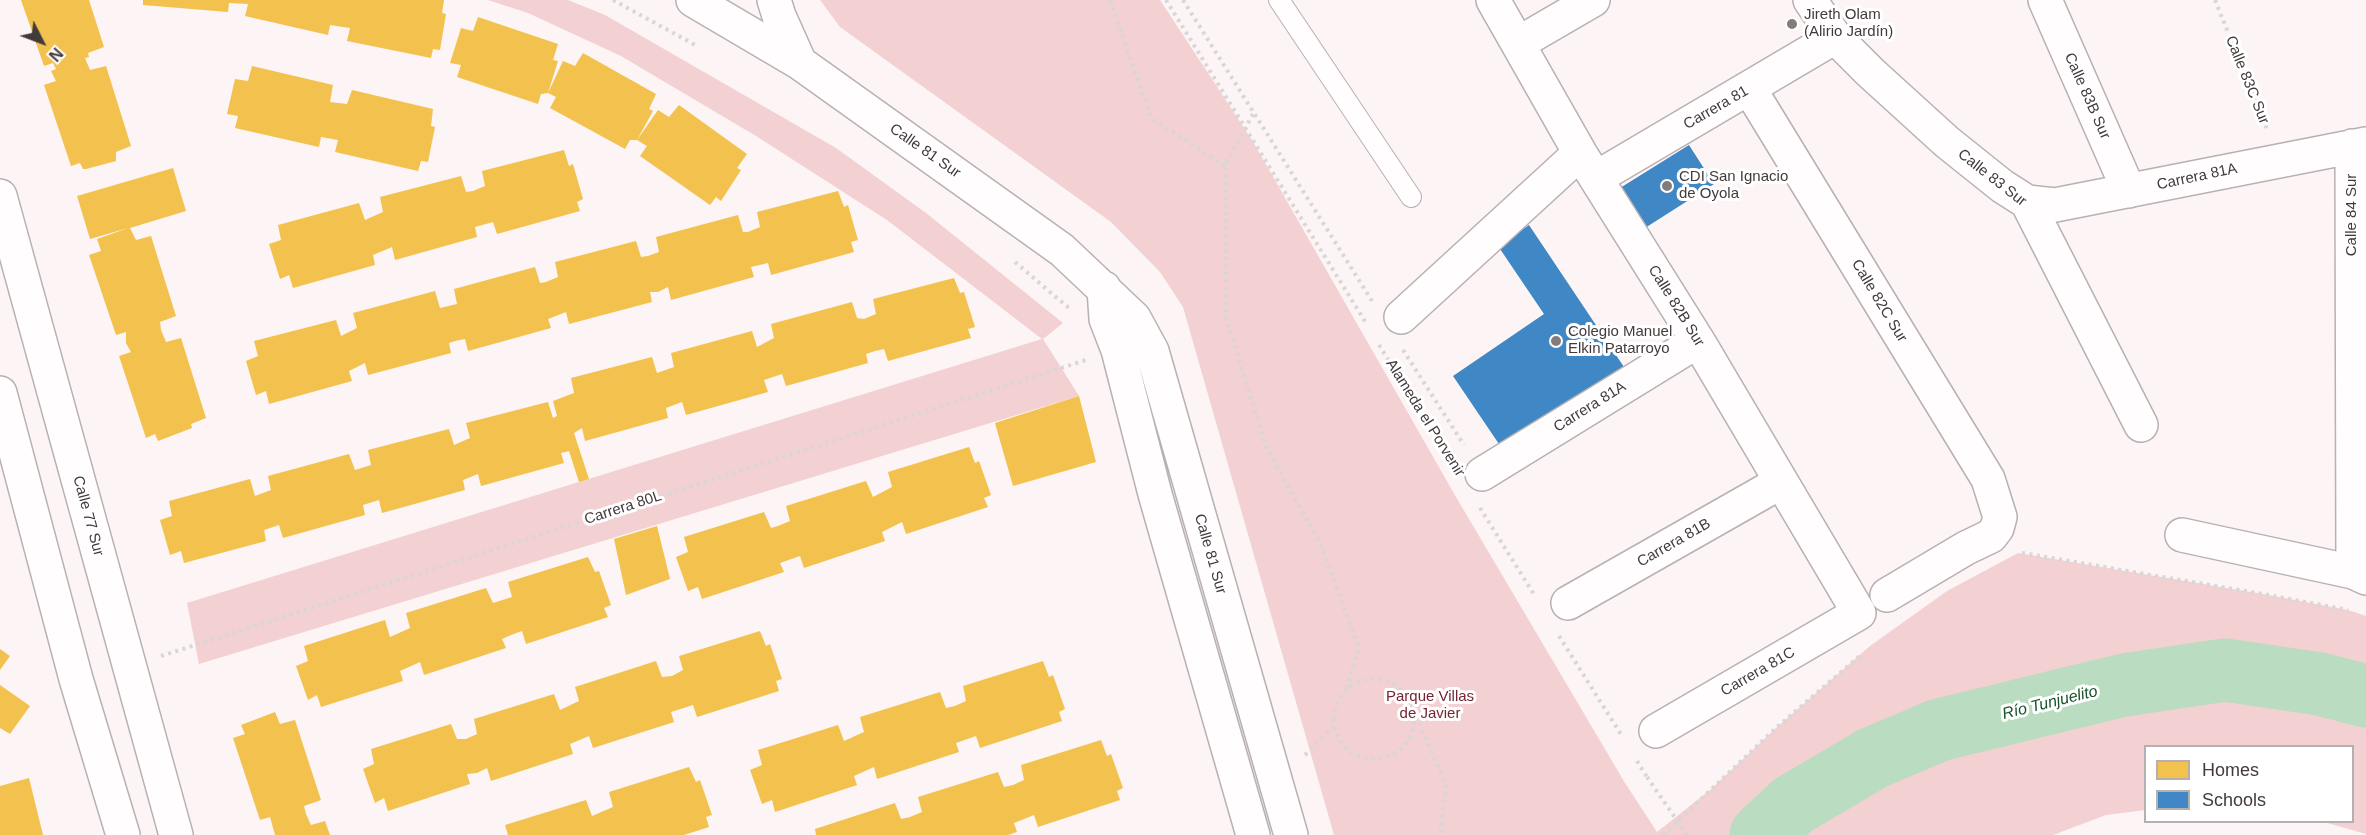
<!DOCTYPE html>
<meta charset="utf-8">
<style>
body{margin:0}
#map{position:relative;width:2366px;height:835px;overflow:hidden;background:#fcf4f5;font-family:Helvetica,sans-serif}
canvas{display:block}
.legend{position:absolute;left:2144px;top:745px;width:210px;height:78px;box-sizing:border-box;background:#fff;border:2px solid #b4b0b1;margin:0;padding:8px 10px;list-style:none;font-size:18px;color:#433a3b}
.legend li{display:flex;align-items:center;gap:12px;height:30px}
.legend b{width:30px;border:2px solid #b4b0b1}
.north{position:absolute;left:12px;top:12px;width:60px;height:60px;-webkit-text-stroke:4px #fff;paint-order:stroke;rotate:132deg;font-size:16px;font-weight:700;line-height:24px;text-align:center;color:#433a3b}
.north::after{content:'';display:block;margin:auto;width:21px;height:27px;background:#433a3b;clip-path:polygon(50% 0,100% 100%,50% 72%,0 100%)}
</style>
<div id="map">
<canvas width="2366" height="835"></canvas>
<ul class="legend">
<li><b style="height:16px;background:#f2c14e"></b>Homes</li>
<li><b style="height:16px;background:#3f88c5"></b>Schools</li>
</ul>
<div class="north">N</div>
</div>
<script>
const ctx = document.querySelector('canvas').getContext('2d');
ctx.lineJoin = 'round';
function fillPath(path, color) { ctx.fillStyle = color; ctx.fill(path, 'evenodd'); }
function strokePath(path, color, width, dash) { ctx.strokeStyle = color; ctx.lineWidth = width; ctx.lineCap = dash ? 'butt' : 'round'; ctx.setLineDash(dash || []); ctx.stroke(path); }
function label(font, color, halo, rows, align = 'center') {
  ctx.font = font + ' Helvetica,sans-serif'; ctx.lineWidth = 6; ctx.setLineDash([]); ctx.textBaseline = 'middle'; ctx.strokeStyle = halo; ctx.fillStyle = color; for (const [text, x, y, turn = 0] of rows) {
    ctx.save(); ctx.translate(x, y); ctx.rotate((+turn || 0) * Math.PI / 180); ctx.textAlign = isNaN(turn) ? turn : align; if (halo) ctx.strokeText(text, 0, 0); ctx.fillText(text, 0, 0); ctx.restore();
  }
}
fillPath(new Path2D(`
 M488 0H568L605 15 836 148 926 213 1063 323 1043 339 1079 396 199 664 187 603 1042 339 887 220 756 136 621 56 528 13Z
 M820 0H1160L1252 140 1456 497 1625 783 1657 832 1710 790 1776 728 1870 646 1947 591 2018 553 2263 594 2348 610 2366 616V834L2324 822H2352V746H2146L2145 810 2106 815 2053 835H1334L1183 307 1160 272 1111 222 840 27Z`), '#f3d0d1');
fillPath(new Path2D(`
 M21 0H89L104 47 88 53 89 57 85 58 90 70 106 66 131 146 116 152V161L86 169H83L80 163 71 166 44 85 56 81 51 71 56 69 53 63 44 66Z
 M143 0H444L442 13 446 14 440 50 433 49 431 58 347 41 350 28 330 25 328 35 245 16 248 4 229 3 228 12 143 5Z
 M478 17 558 44 553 60 558 61 548 93 541 94 538 104 457 77 461 65 450 63 461 28 473 31Z
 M583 53 656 94 649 109 653 111 637 140H630L625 149 550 108 556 97 548 93 563 61 575 66Z
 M252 66 333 85 330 102 347 104 352 90 433 109 431 126 435 127 428 162 421 161 418 171 335 152 338 140 321 137 319 147 235 128 238 116 227 114 235 79 248 81Z
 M679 105 747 154 737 168 741 170 721 201 716 197 710 205 640 156 647 146 637 140 658 110 669 117Z
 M564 150 569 166 573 164 583 199 577 202 580 211 497 234 493 222 475 227 477 237 395 260 392 247 373 255 375 265 293 288 289 275 280 279 269 244 281 240 278 225 359 203 365 220 383 212 380 197 461 176 466 192 473 191 485 186 482 171Z
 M173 168 186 211 130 228 136 240 151 236 176 316 160 322 161 330 166 342 181 338 206 418 191 424 192 428 158 441 155 434 146 438 119 356 131 352 126 343V332L116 335 89 255 101 251 97 239 128 228 90 239 77 196Z
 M838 191 844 207 848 205 858 240 851 242 854 252 771 275 768 263 751 267 754 277 671 300 668 287 658 292H650L652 302 569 324 566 312 548 319 551 328 468 351 465 339 455 341 449 343 451 353 368 375 365 363 349 371 352 381 269 404 266 391 256 395 246 361 258 356 254 341 336 320 341 336 357 328 353 313 435 291 440 308 457 304 454 289 535 267 540 283 546 282 558 277 555 262 636 241 641 257 648 256 659 252 656 237 738 215 743 232H748L760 227 757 212Z
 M954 278 960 293 964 292 975 327 968 329 971 338 888 361 884 349 875 351 866 354 868 363 786 386 782 374 764 380 768 392 686 415 682 402 666 408 668 418 585 441 582 428 574 433 589 479 579 482 569 451 561 453 564 463 481 486 478 474 463 480 465 490 382 513 379 500 363 505 365 515 283 538 279 525 264 530 266 541 184 563 181 551 170 555 160 520 172 516 169 501 250 479 255 496 271 490 268 476 349 454 355 470 371 465 368 450 449 429 454 445 470 438 466 423 548 402 553 418 557 416 553 401 574 393 571 378 652 357 657 373 674 367 671 353 752 331 757 347 774 338 771 324 852 302 857 318 864 319 876 314 873 299Z
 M1079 396 1096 462 1013 486 995 423Z
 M969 447 975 463 979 461 991 495 984 498 988 507 906 534 902 522 882 532 885 541 804 568 800 556 780 563 784 572 702 599 698 587 688 591 676 557 688 552 684 537 764 512 771 528 778 526 790 521 786 506 866 481 873 497 892 487 888 472Z
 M657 526 670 579 626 595 614 539Z
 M588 557 595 572 599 571 611 605 604 608 608 617 526 644 522 631 511 635 502 639 506 648 424 675 420 662 400 671 403 681 321 707 317 695 308 700 296 666 308 661 304 646 385 620 390 637 410 628 406 613 486 588 493 603 512 597 508 582Z
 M760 631 766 646 770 644 782 679 776 681 779 691 697 717 693 705 671 712 674 722 593 748 589 736 570 744 573 754 491 781 487 768 477 773 467 774 470 784 388 811 384 798 375 803 363 769 374 764 371 749 451 724 457 739H466L477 734 474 719 554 694 560 710 579 701 575 687 656 661 662 677 672 676 683 670 679 656Z
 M0 649 10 656 0 670Z
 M1043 661 1049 677 1053 675 1065 709 1059 712 1062 721 980 748 976 736 956 743 959 752 877 779 874 767 854 776 857 785 775 812 772 800 762 804 750 770 762 765 758 750 838 725 844 741 864 732 860 717 940 692 946 708 955 706 966 701 963 686Z
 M0 685 30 706 10 734 0 728Z
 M275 712 280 724 295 720 321 800 304 806 306 814 311 825 325 821 330 835H275L270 817 260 820 233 738 245 734 241 725Z
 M1101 740 1107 756 1111 754 1123 788 1117 791 1120 800 1038 827 1034 815 1014 823 1017 832 1008 835H816L815 829 895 803 901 819 910 817 922 812 918 797 998 772 1004 787 1013 785 1024 780 1021 765Z
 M689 767 696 782 700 780 712 815 706 817 709 827 684 835H508L505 825 586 800 592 816 613 807 609 792Z
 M29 778 43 835H0V786Z`), '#f2c14e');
fillPath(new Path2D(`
 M1689 145 1714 184 1645 228 1620 188Z
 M1529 225 1624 367 1503 450 1453 376 1544 314 1498 246Z`), '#3f88c5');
strokePath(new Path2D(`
 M1761 835 1793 805 1873 758 1939 730 2124 685 2225 670 2320 684 2366 696`), '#badcc0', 63);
const service = new Path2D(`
 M1279 0 1411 197`);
const minor = new Path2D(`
 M1493 0 1580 153 1698 341 1859 613 1656 731
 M1810 0 1835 37 1870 72 1947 142 2002 186 2027 202 2141 425
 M2045 0 2129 191
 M1519 43 1593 0
 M1749 88 1988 479 2000 517 1997 528 1991 536 1966 548 1887 595
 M2352 146 2353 572
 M1596 178 1835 37
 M2027 202 2055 205 2366 144
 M1401 317 1580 153
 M1482 474 1698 341
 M2182 535 2353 572 2366 578
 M1568 603 1781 482`);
const tertiary = new Path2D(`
 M693 0 800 63 1062 250 1134 318 1152 351 1291 835
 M774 0 779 16 800 63
 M0 196 176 835
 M1104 288 1106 319 1118 350 1155 494 1253 835
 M0 393 76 679 123 835`);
strokePath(service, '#b8b0b1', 22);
strokePath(minor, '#b8b0b1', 36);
strokePath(tertiary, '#b8b0b1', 36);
strokePath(new Path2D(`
 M613 0 697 46
 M1110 0 1151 118 1225 166
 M1166 0 1366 323
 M1183 0 1372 301
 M2215 0 2267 129
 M1253 114 1225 166 1226 317 1266 447 1320 543 1359 648 1345 692
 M1015 262 1070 309
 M1379 345 1451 461
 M1403 350 1464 445
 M1480 508 1535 596
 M2022 553 2263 594 2348 610
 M1559 636 1622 736
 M161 656 1086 360
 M1334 719a40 40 0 1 1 80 0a40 40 0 1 1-80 0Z
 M1416 716 1446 785 1440 835
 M1305 755 1334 726
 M1637 761 1647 777
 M1663 835 1776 728 1862 654`), '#d8d6d6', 4, [3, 4.5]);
strokePath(service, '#fffdfe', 20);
strokePath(minor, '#fffdfe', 33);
strokePath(tertiary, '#fffdfe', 33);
strokePath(new Path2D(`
 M1647 777 1687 835`), '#d8d6d6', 4, [3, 4.5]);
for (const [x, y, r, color] of [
 [1792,24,6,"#847b7c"],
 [1667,186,6,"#847b7c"],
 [1556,341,6,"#847b7c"]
]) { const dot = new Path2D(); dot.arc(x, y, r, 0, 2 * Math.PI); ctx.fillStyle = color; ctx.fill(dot); strokePath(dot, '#fff', 2); }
label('15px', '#433a3b', '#fff', [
 ["Jireth Olam",1804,15],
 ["(Alirio Jardín)",1804,32],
 ["CDI San Ignacio",1679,177],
 ["de Oyola",1679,194],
 ["Colegio Manuel",1568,332],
 ["Elkin Patarroyo",1568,349]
], 'left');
label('15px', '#433a3b', '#fff', [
 ["Calle 83C Sur",2247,80,68],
 ["Calle 83B Sur",2087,96,66],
 ["Carrera 81",1716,108,-30],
 ["Calle 81 Sur",925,151,35],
 ["Carrera 81A",2197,177,-12],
 ["Calle 83 Sur",1992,178,38],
 ["Calle 84 Sur",2352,215,-90],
 ["Calle 82C Sur",1879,301,59],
 ["Calle 82B Sur",1676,306,58],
 ["Carrera 81A",1590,407,-32],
 ["Alameda el Porvenir",1425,418,58],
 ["Carrera 80L",623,508,-18],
 ["Calle 77 Sur",88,516,75],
 ["Carrera 81B",1674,543,-30],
 ["Calle 81 Sur",1210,554,74],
 ["Carrera 81C",1758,672,-30]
]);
label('15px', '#742531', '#fff', [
 ["Parque Villas",1430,697],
 ["de Javier",1430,714]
]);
label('italic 16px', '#17522b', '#fff', [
 ["Río Tunjuelito",2050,703,-14]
]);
</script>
